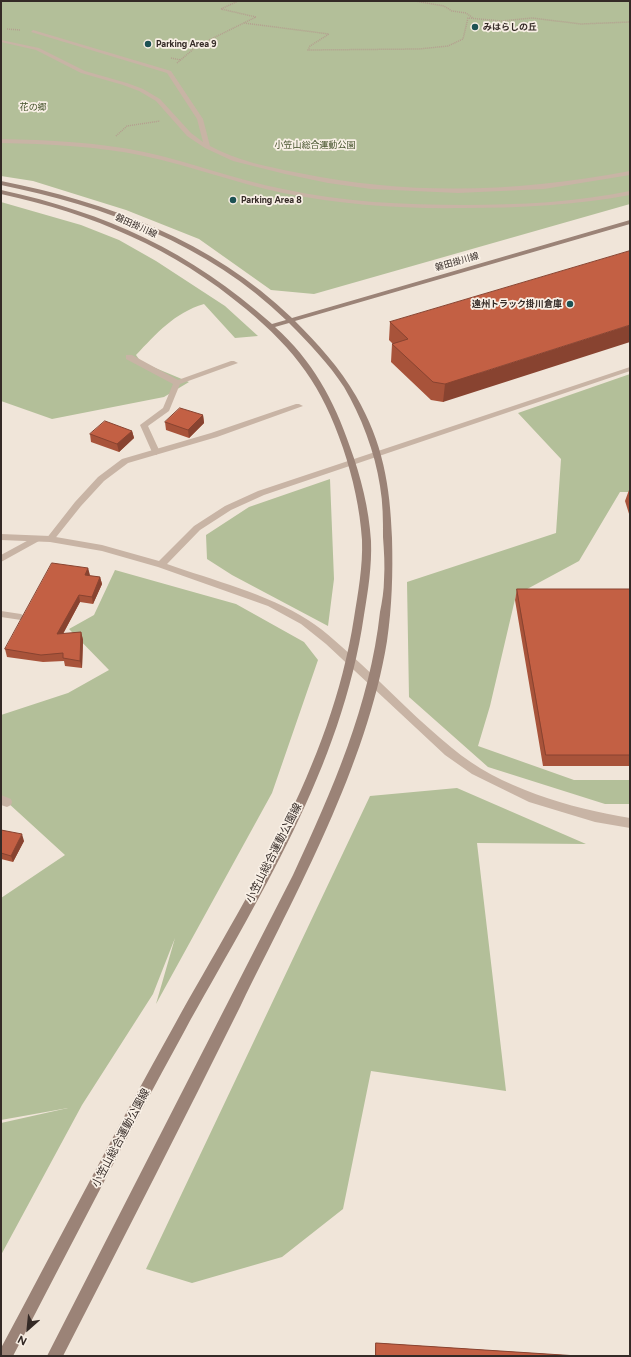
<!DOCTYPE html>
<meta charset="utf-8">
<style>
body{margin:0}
#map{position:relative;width:631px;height:1357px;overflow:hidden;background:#f0e5d9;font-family:Figtree,sans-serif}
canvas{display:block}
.frame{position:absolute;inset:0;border:2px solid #342a26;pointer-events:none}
.north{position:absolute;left:8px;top:1309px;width:40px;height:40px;-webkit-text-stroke:3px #f8efe5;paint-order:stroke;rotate:207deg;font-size:11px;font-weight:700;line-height:16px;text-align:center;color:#342a26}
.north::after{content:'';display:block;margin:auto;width:14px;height:18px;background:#342a26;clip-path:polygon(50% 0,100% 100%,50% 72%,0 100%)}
</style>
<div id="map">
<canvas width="631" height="1357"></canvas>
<div class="frame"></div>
<div class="north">N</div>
</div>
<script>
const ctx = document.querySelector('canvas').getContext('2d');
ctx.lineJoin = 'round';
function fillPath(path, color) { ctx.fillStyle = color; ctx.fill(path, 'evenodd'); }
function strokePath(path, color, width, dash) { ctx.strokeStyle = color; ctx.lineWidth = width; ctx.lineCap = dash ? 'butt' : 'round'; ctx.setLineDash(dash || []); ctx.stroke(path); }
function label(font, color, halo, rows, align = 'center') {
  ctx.font = font + ' Figtree,"Noto Sans JP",sans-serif'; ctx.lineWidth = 3.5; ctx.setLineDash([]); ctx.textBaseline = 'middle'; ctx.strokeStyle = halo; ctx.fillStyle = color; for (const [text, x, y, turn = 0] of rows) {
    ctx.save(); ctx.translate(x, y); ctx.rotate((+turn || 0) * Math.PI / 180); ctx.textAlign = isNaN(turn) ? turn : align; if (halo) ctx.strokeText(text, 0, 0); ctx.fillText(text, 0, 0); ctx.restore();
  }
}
fillPath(new Path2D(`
 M1 1H630V204L314 294 271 290 199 239 126 210 33 181 1 176Z
 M1 202 81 225 119 240 156 261 225 306 258 336 235 338 204 304C174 313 157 333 136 355L141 362 189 382 164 397 52 419 1 401Z
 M630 374V492H620L579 561 516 595 490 706 478 746 574 780H630V804H605L488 767 409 697 407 582 556 533 561 459 518 413Z
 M330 479 334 579 328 626 232 575 207 559 206 535 249 507Z
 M115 570 236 604 304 642 318 660 272 793 156 1004 175 938 153 994 82 1105 1 1255V1123L68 1108 1 1120V898L65 855 7 802 1 800V715L68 693 109 670 69 629 94 615Z
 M457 788 586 844 477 843 506 1091 371 1071 343 1209 282 1257 192 1283 146 1269 370 796Z`), '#b3bf99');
strokePath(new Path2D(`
 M415 1 444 6 452 11 466 13 473 18
 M244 23 329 34 310 46 308 50 419 49 448 46 463 39 468 18 502 21 532 18 581 24 630 22
 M7 29 20 30
 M171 58 181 60
 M177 63 197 46 256 17 221 9 236 2 234 1
 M116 136 127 126 160 121`), '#b49e8f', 1.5, [1, 1]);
fillPath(new Path2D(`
 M1 139C49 140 97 142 144 152 191 162 236 180 283 189 343 202 404 205 465 205 520 205 576 202 630 191V195C576 205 520 208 464 208 404 209 343 205 283 193 236 183 191 166 144 156 97 146 49 144 1 143Z
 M126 355H132L178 380 231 361H234L238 363 180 384 169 411 148 426 160 452 156 455 152 452 140 425 163 408 173 384 126 359Z
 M1 611 21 614 26 617 21 620 1 617Z`), '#c8b4a5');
fillPath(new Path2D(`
 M33 30 171 71 203 119 210 146C238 161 268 167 299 173 413 196 517 192 630 171V175L544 189 458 193 371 189 328 183 285 174 233 161 205 148 187 136 156 101 139 91 123 85 81 73 36 50 1 42V40L39 48 85 71 127 83 143 89 160 99 191 133 203 142 197 119 167 73 31 32Z`), '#c8b4a5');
fillPath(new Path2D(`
 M296 404H299L303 406 217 437 128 463 104 481 81 506 53 541 50 542 46 539 75 502 98 477 122 459 211 433Z
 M36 536 40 539 39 541 1 562V555Z
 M1 795 11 799 12 802 11 805 7 807 1 805Z`), '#c8b4a5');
fillPath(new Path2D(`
 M630 367V371L264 495 231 510 200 530 167 564C212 580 268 594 308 620 327 632 344 649 361 664 391 692 420 722 452 748 499 788 570 808 630 818V828L595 822 529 802 472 774 445 755 326 644 301 624 268 606 158 567 102 551 50 542 1 540V534L50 536 102 545 159 561 194 526 225 506 258 491Z`), '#c8b4a5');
fillPath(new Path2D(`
 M1 181C108 202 212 241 292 318L630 220V224L295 321C318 344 340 368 356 396 383 443 390 485 392 538 393 573 392 607 387 641 367 765 296 893 241 1005 183 1122 123 1239 63 1356H47L293 875C332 791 370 705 380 612 382 602 384 590 384 580 385 565 384 551 383 537 383 520 383 503 380 486 375 452 361 416 344 387 329 364 309 343 289 323L275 327C312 360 334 400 350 447 361 477 369 509 371 541 372 566 368 591 364 615 342 768 257 900 184 1032 125 1139 70 1248 13 1356H1V1348C59 1240 115 1131 175 1024 247 895 331 767 354 618 358 593 363 566 362 540 360 509 353 478 343 448 322 386 296 351 246 309 173 248 93 214 1 194V190C107 213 190 251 272 324L286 320C208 244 105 206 1 185Z`), '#9b8377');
fillPath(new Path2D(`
 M630 251 443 402 431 400 391 362 392 344H393L389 340 390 322Z
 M203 415 204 423 189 438 166 430 165 422Z
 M132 431 134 438 119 452 91 442 90 434Z
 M629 490H630V517L625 501Z
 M88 568 89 576 100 577 102 584 93 604 80 602 63 634 81 632 83 640 82 668 65 666 64 661 43 662 7 657 5 649Z
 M517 589H630V766H543L515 600Z
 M1 830 24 841 13 862 1 859Z
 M376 1343 578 1356H375V1349Z`), '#a8533a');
fillPath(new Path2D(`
 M630 325V342L443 402 445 384Z
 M203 415 204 423 189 438 188 430Z
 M132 431 134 438 119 452 117 444Z
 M88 568 90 575 86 582 85 575Z
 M100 577 102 584 93 604 92 597Z
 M79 595 80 602 59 641 57 634Z
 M81 632 83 640 82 668 80 661Z
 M22 834 24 841 13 862 11 856Z`), '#884330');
const building = new Path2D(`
 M630 251V325L445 384 433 382 392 344 408 339 390 322Z
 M180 408 203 415 188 430 165 422Z
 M105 421 132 431 117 444 90 434Z
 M52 563 88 568 85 575 100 577 92 597 79 595 57 634 81 632 80 661 63 658V653L41 655 5 649Z
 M517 589H630V755H546Z
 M1 830 22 834 11 856 1 853Z
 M376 1343 578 1356H376Z`);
fillPath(building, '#c36044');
strokePath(building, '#884330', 1);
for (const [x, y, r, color] of [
 [475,27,4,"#1d5254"],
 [148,44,4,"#1d5254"],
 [233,200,4,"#1d5254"],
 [570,304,4,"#1d5254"]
]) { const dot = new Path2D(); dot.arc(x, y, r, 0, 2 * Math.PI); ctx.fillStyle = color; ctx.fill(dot); strokePath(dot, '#f8efe5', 1.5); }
label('bold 9px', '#342a26', '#f8efe5', [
 ["みはらしの丘",483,27],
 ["Parking Area 9",156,44],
 ["Parking Area 8",241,200],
 ["遠州トラック掛川倉庫",562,304,"right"]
], 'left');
label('9px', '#44522b', '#f8efe5', [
 ["花の郷",33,107],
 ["小笠山総合運動公園",315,145]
]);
label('9px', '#342a26', '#f8efe5', [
 ["磐田掛川線",136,226,24],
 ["磐田掛川線",457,262,-16]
]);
label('11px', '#342a26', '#f8efe5', [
 ["小笠山総合運動公園線",274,853,-63],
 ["小笠山総合運動公園線",121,1138,-62]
]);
</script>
